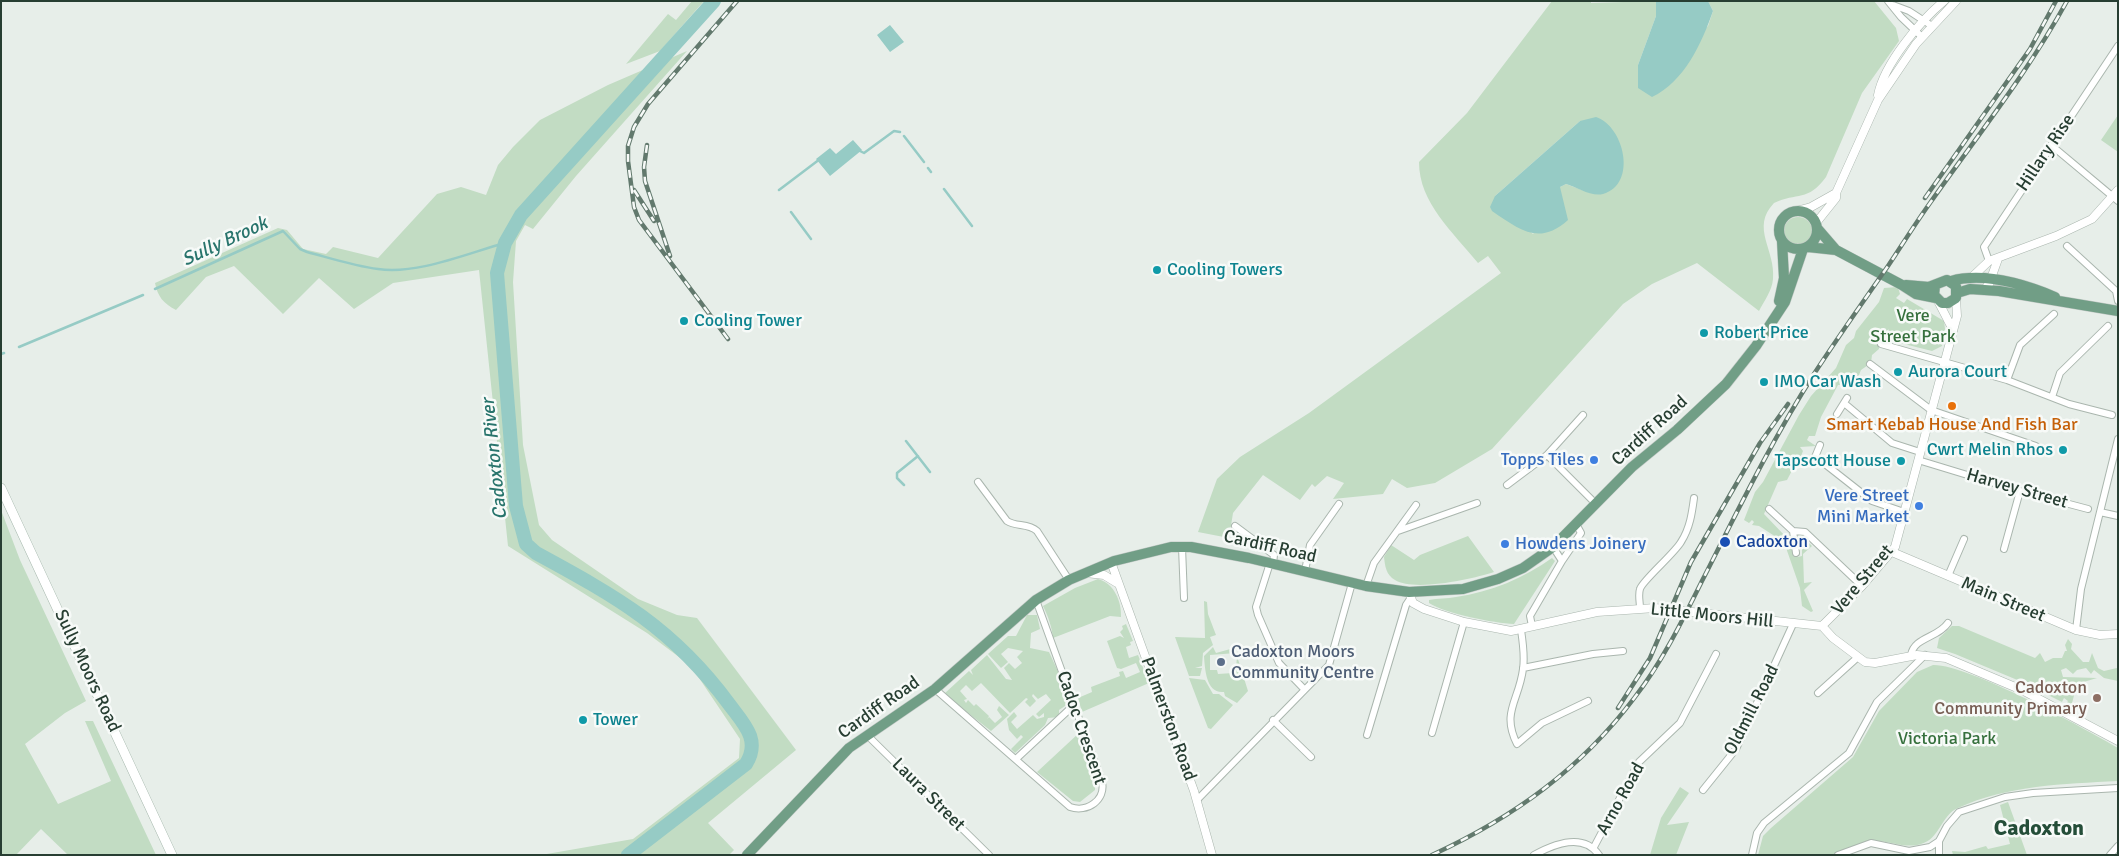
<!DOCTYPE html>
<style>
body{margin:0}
#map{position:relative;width:2119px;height:856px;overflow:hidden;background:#e7eee9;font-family:Signika,sans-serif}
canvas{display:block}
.frame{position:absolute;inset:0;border:2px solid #273e32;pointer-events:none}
</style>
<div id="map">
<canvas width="2119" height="856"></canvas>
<div class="frame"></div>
</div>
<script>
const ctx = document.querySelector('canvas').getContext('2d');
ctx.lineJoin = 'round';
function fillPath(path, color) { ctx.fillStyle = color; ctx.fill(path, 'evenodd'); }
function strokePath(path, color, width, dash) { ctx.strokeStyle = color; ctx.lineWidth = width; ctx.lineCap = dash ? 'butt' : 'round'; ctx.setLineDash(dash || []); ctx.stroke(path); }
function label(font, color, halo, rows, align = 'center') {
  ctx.font = font + ' Signika,sans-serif'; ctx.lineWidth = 5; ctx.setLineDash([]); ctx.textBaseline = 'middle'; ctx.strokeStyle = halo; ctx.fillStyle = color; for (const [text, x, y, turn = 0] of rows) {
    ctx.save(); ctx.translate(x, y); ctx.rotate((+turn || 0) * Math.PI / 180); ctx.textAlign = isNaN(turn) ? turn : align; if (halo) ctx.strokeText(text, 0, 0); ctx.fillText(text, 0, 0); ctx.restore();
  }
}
fillPath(new Path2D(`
 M692 1H704L660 51 626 64 668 14 676 20Z
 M1552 1H1591V3L1656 1V16L1638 65V88L1708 26 1713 11 1708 1H1874L1896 28 1899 41 1862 93 1826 177C1808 202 1797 192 1774 203 1750 228 1776 250 1773 279 1772 291 1764 301 1759 311L1697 263 1652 284 1623 304 1492 449 1435 483 1407 488 1392 479 1383 494 1333 499 1344 483 1327 476 1315 487 1312 484 1300 500 1263 475 1233 513 1229 538 1198 532 1217 479 1240 457 1309 413 1501 273 1488 256 1478 263C1453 232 1419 203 1419 162L1467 113ZM1580 121 1623 161 1621 176 1585 191 1566 184 1560 187V194L1533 234 1495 196Z
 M687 51 576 176 533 229 525 225 516 241 513 282 523 445 539 525 552 540 638 599 677 615 697 618 796 750 708 823 734 850 729 855H541L633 839 739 758 740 739 691 666 647 633 508 546 479 270 393 283 354 309 319 278 283 314 234 266 206 277 176 310C163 303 158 297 155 283L278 228 287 230 303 249 326 254 333 247 378 258 437 194 461 187 486 195 498 165 513 147 540 120 608 85Z
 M2118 115V152L2101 140Z
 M1784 231a14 14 0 1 1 28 0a14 14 0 1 1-28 0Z
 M1898 287 1900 294 1896 298 1904 303 1907 299 1944 321 1945 329 1942 346 1932 351 1884 339 1889 329 1878 338 1879 349 1872 355 1871 363 1861 370 1855 385H1838L1821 417 1815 436H1809L1807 440 1816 446 1800 447 1803 451 1801 456 1794 458 1796 463 1787 480 1778 482 1764 514 1787 538 1798 557 1802 556V546L1798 543 1800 534 1812 546 1803 554 1804 583 1812 582 1804 590 1813 611 1811 612 1802 606 1800 588 1784 542 1759 526 1752 525 1754 522 1752 520 1749 523 1744 520 1755 492 1763 482 1799 415 1811 396 1836 368 1846 345 1854 338 1856 331 1879 302 1884 288Z
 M1 510 20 560 86 701 65 713 25 744 58 804 111 781 85 721H93L156 855H68L41 829 16 855H1Z
 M1468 536 1494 572C1473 579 1414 592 1395 580 1386 575 1385 566 1384 557L1391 545 1414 560 1420 555Z
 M1552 558 1555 561 1514 624C1494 623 1446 614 1429 603V600C1438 598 1447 599 1456 597 1491 592 1524 578 1552 558Z
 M1098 579C1114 583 1122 602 1121 617L1110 616 1053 638C1052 627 1048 616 1043 606L1075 588Z
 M1204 601 1207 602 1208 614 1216 635 1210 637 1213 645 1203 653 1202 666 1195 668H1202L1200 676H1189L1175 637 1205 638Z
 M1027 615H1037L1040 629 1031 633 1030 648 1049 652 1068 693V704L1059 710V717L1048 718 1045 725 1015 753 1011 749 1023 737 1021 735 1017 739 1009 730 1007 719 1014 712 1017 716 1011 722 1017 729 1033 715 1037 719 1044 717V713L1039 717 1036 714 1051 700 1046 694 1038 699 1033 694 1032 696 1036 701 1030 707 1025 702 1028 699 1026 698 1010 713 981 683 972 691 966 685 960 691 967 699 964 700 966 703 968 700 974 706 976 704 989 716 987 719 989 717 995 723 1002 717 997 710 999 706 1009 715 991 731 944 694 969 671 973 675 971 670 987 655 1006 679 1012 680 1004 668 1009 663 1015 669 1022 663 1017 657 1023 651 1008 648 1001 654 1008 662 1001 668 988 654 1008 636H1016Z
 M1126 624 1133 641 1130 642 1131 645 1126 647 1129 658 1138 655 1149 683 1082 712 1078 698 1092 692 1091 687 1120 676 1119 672 1123 671 1126 678 1140 672 1136 663 1121 669 1117 668 1107 641 1120 636 1124 638 1120 632 1123 629 1122 626Z
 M1952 626H1959L2035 658 2040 653 2045 662 2053 658H2062L2065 651H2067L2065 645 2068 639 2072 644 2071 649 2083 662H2089L2092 653 2098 668 2104 671 2117 668 2118 681 2104 678 2094 670 2091 674 2086 668 2077 670 2073 674 2066 668 2061 670 2063 677 2097 678 2077 684 2071 707 2066 704 2068 701 2064 698 2062 702 2046 694 2040 695 2027 684 1955 654 1937 648 1939 638Z
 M1213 647 1216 653 1234 648 1236 653 1210 655V670H1217L1218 674 1233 673V669H1236L1237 656 1248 691 1237 703 1225 696 1224 692C1206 694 1205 669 1204 656Z
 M1933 665C1968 664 2084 728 2118 748V781C2063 784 2008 785 1958 808 1941 815 1940 839 1921 844 1905 849 1889 840 1873 841 1858 841 1847 853 1834 855 1810 856 1782 855 1758 855L1763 836 1771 828 1853 757 1879 711 1917 672Z
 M1189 678 1205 680 1213 694H1219L1233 705 1211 729 1208 728Z
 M1079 733 1095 782V790L1080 802 1073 801 1037 772Z
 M1680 787 1689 793 1667 825 1689 822 1676 855H1650L1661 818Z
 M2008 802 2027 855H1953L1952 851 1965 852 1986 846 1988 849 2010 844 2000 805Z`), '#c2dcc3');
fillPath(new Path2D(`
 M1656 1H1708L1713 11C1702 43 1684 82 1652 97L1638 88V65L1656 16Z
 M890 25 904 42 890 52 877 35Z
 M1596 117C1624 126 1638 184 1603 194 1591 197 1577 187 1566 184L1560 187 1568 220C1539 246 1520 230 1492 211L1490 207 1495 196 1580 121Z
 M853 140 862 150 830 176 816 159 830 148 836 154Z`), '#96cbc5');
strokePath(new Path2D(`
 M904 136 924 162
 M860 151 864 153 894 131 900 132
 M928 168 931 172
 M944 189 972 226
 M779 190 820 159
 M791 212 811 239
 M155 289 283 231 300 249 307 252C330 258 354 266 378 269 417 275 468 253 505 243
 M19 347 143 295
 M1 354 4 353
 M906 441 930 472
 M904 485 897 478V473L918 456`), '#96cbc5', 2.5);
strokePath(new Path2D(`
 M628 855 746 764C761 740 744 724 729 704 673 628 617 597 536 553L526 544 516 506 497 273 505 243 521 215 714 1`), '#96cbc5', 14);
const minor = new Path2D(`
 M1888 1 1901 17 1922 37
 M1893 5 1909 11 1932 26
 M2051 145 2118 201
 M2067 246 2116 291 2118 301
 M1989 261 1984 247 2118 46
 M1881 344 2007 380 2069 404 2112 415
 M1870 364 1931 410 2036 446
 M2007 380 2020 345 2054 314
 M2052 397 2060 373 2108 326
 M1844 403 1892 443 1920 452
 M1837 414 1847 398
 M1547 455 1596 504
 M1816 457 1872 501 1904 512
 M1918 460 2020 491 2088 509
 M1813 462 1820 445
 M978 482 1007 521C1016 527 1028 523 1037 531L1069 580
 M1507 485 1547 455 1583 415
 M1769 509 1793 531 1796 553
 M2100 512 2118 516
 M1235 526 1274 555 1273 564
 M1398 531 1477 503
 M1793 531 1805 532 1862 586
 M1182 547 1184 598
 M2004 549 2020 491
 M1562 561 1581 533 1576 524
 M1270 563 1256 607 1258 615 1279 663 1304 689
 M1305 571 1310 545 1339 504
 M1948 576 1964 539
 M1366 586 1374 563 1416 505
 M1640 608C1640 602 1638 595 1640 589 1642 581 1674 554 1681 542 1690 528 1692 513 1694 498
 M1532 626 1530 616 1562 561 1553 547
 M1521 630C1523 643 1525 656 1523 669 1519 701 1501 712 1517 744L1542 723 1588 701
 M2076 630 2081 589 2118 439
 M1911 655C1914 637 1938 638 1948 623
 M1523 668 1593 654 1623 651
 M935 689 1070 807C1087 813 1106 800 1102 782L1036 600
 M1818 693 1858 657
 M1273 720 1311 757
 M1432 733 1464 622
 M867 735 989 855
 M1367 735 1406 605 1410 599
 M1016 759 1074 705
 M1703 790 1736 749 1793 624
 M1197 800 1329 665 1352 583
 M1594 847 1639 762 1680 723 1716 654
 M1534 855C1554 844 1583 832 1599 855
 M1752 855 1757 833 1764 823 1849 753 1877 702 1925 655
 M1838 855 1871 843 1909 851 1930 847 1939 841 1947 826 1959 812 2005 797 2033 793 2118 788
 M1939 855V841
 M2110 855 2118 846`);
const tertiary = new Path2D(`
 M1878 95C1884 64 1920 21 1944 1
 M1796 211 1811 207 1836 193
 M1816 223 1836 198V193L1878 100 1916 44 1956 1
 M1971 278 1989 261 2056 236 2092 219 2118 190
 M1984 290 1989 284 1998 259
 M1938 301 1952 328
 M1892 552 2076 630 2100 635 2118 634
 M1111 562 1194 791 1212 855
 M1086 573 1104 575 1117 583
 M1409 592 1413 603 1424 609 1464 622 1511 631 1597 612 1655 608 1822 626 1833 638 1865 662 1875 663 1917 655 1946 658 2022 690 2118 741
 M1822 626 1862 586 1895 547 1957 316 1956 298`);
const secondary = new Path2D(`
 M1 488 172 855`);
const primary = new Path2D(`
 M1779 230a19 19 0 1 1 38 0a19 19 0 1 1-38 0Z
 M1817 228 1836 250
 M1808 247 1836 250 1902 285 1916 294 1936 298
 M1951 281C1984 272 2024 284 2055 297
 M1906 285 1929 287 1947 280 1956 286V298L1948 303H1942L1934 295 1935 286
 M1957 293 1970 289 1999 291 2118 311
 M1779 301 1784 278 1782 241
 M747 855 849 748 935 689 1036 600 1069 580 1114 561 1171 547H1191L1249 558 1366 586 1409 592 1463 589 1498 579 1523 568 1553 547 1632 467 1677 430 1726 384 1756 346 1785 302 1803 249`);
strokePath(minor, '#aab6ae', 8);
strokePath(tertiary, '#aab6ae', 9);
strokePath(secondary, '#a6b8ad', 10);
strokePath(primary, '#c3c9c6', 11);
strokePath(minor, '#fff', 6);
strokePath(tertiary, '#fff', 8);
strokePath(secondary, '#fff', 9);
strokePath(primary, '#719e86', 10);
const rail = new Path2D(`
 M647 145 644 167 645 181 670 256
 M634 190 654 221
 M1925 198 2030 49 2056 1
 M728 339 639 220 634 207 628 161V146L634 127 648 104 737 1
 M1618 708 1650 658 1691 562 1760 443 1788 404
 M1432 855C1514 817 1581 769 1635 697 1663 661 1683 619 1703 579 1738 510 1772 440 1814 374 1838 337 1863 302 1888 266 1902 245 1915 224 1930 203 1977 136 2027 74 2067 1`);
strokePath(rail, '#62796d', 4.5);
strokePath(rail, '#f7faf8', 2.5, [8]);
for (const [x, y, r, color] of [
 [1157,270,5,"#0f9aa8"],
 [684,321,5,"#0f9aa8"],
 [1704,333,5,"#0f9aa8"],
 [1898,372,5,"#0f9aa8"],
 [1764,382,5,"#0f9aa8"],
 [1952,406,5,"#e8710a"],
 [2063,450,5,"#0f9aa8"],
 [1594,460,5,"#3f7fe0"],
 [1901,461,5,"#0f9aa8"],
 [1919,506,5,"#3f7fe0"],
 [1725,542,6,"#1a4fb4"],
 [1505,544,5,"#3f7fe0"],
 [1221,662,5,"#5c6f8a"],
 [2097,698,5,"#8d6e63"],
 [583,720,5,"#0f9aa8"]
]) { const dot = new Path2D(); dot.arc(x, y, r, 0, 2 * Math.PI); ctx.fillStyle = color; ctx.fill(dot); strokePath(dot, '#f7faf8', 2); }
label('18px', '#273e32', '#f7faf8', [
 ["Hillary Rise",2046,153,-56],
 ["Cardiff Road",1650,431,-42],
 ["Harvey Street",2017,489,16],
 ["Cardiff Road",1270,547,13],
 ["Vere Street",1863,580,-50],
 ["Main Street",2003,600,23],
 ["Little Moors Hill",1712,616,6],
 ["Sully Moors Road",87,671,65],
 ["Cardiff Road",879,708,-35],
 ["Oldmill Road",1752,710,-63],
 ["Palmerston Road",1168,719,70],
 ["Cadoc Crescent",1081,728,71],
 ["Laura Street",928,795,45],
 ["Arno Road",1621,799,-61]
]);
label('18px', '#0d838f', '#f7faf8', [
 ["Cooling Towers",1167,270],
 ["Cooling Tower",694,321],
 ["Robert Price",1714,333],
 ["Aurora Court",1908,372],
 ["IMO Car Wash",1774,382],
 ["Cwrt Melin Rhos",2053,450,"right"],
 ["Tapscott House",1891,461,"right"],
 ["Tower",593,720]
], 'left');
label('18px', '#36703d', '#f7faf8', [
 ["Vere",1913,316],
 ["Street Park",1913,337],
 ["Victoria Park",1947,739]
]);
label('18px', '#c56008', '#f7faf8', [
 ["Smart Kebab House And Fish Bar",1952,425]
]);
label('18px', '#366cbe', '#f7faf8', [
 ["Topps Tiles",1584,460],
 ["Vere Street",1909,496],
 ["Mini Market",1909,517],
 ["Howdens Joinery",1515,544,"left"]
], 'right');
label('18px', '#164399', '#f7faf8', [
 ["Cadoxton",1736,542]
], 'left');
label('18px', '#4e5e75', '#f7faf8', [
 ["Cadoxton Moors",1231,652],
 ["Community Centre",1231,673]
], 'left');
label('18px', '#785e54', '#f7faf8', [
 ["Cadoxton",2087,688],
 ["Community Primary",2087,709]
], 'right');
label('italic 19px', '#28746c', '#f7faf8', [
 ["Sully Brook",225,242,-25],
 ["Cadoxton River",495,459,-96]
]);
label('bold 22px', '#254e39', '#f7faf8', [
 ["Cadoxton",2039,829]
]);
</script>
